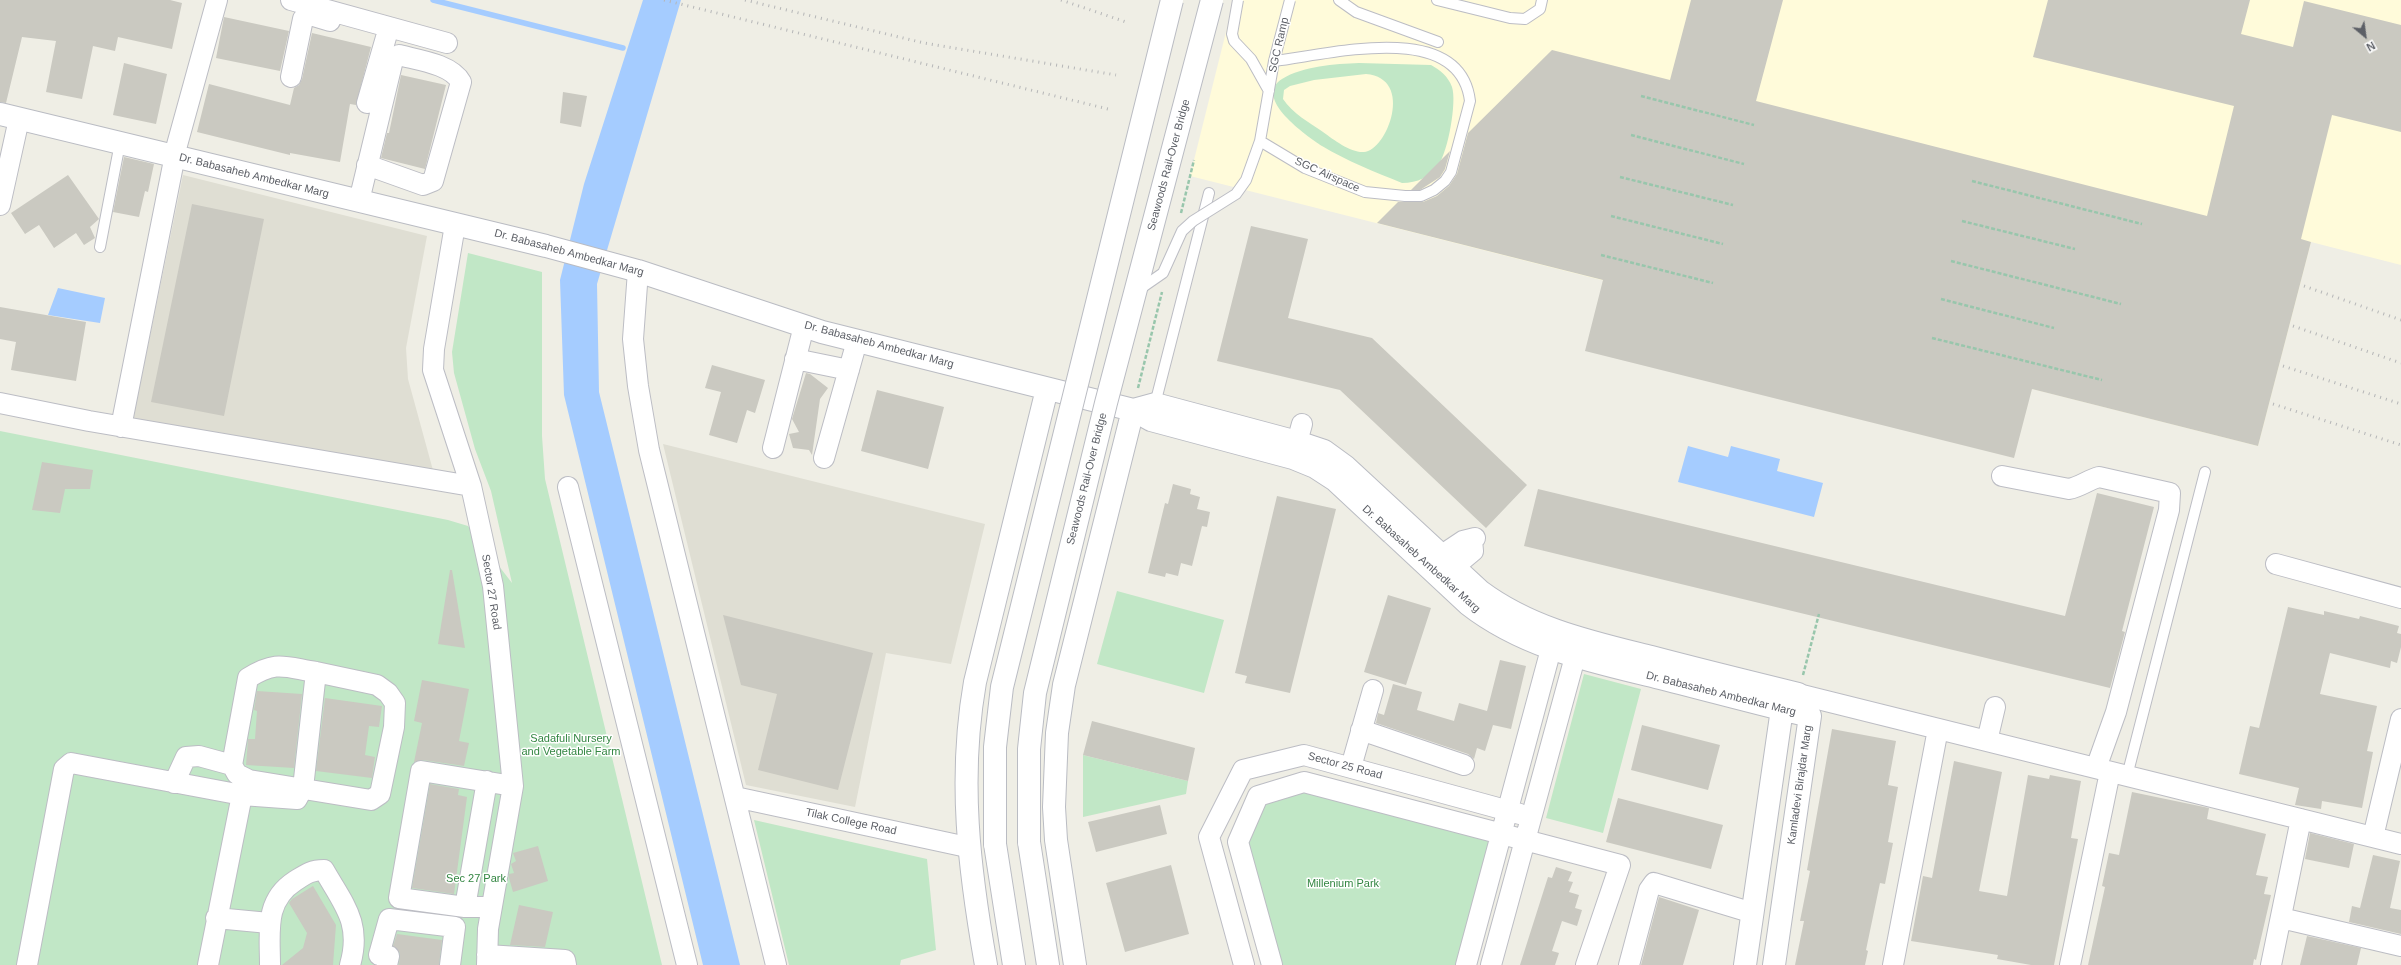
<!DOCTYPE html>
<style>
body{margin:0}
#map{position:relative;width:2401px;height:965px;overflow:hidden;background:#efeee5;font-family:Arial,sans-serif}
canvas{display:block}
.north{position:absolute;left:2345px;top:16px;width:40px;height:40px;-webkit-text-stroke:3px #fff;paint-order:stroke;rotate:151deg;font-size:11px;font-weight:700;line-height:16px;text-align:center;color:#5c5f66}
.north::after{content:'';display:block;margin:auto;width:14px;height:18px;background:#5c5f66;clip-path:polygon(50% 0,100% 100%,50% 72%,0 100%)}
</style>
<div id="map">
<canvas width="2401" height="965"></canvas>
<div class="north">N</div>
</div>
<script>
const ctx = document.querySelector('canvas').getContext('2d');
ctx.lineJoin = 'round';
function fillPath(path, color) { ctx.fillStyle = color; ctx.fill(path, 'evenodd'); }
function strokePath(path, color, width, dash) { ctx.strokeStyle = color; ctx.lineWidth = width; ctx.lineCap = dash ? 'butt' : 'round'; ctx.setLineDash(dash || []); ctx.stroke(path); }
function label(font, color, halo, rows, align = 'center') {
  ctx.font = font + ' Arial,sans-serif'; ctx.lineWidth = 3; ctx.setLineDash([]); ctx.textBaseline = 'middle'; ctx.strokeStyle = halo; ctx.fillStyle = color; for (const [text, x, y, turn = 0] of rows) {
    ctx.save(); ctx.translate(x, y); ctx.rotate((+turn || 0) * Math.PI / 180); ctx.textAlign = isNaN(turn) ? turn : align; if (halo) ctx.strokeText(text, 0, 0); ctx.fillText(text, 0, 0); ctx.restore();
  }
}
fillPath(new Path2D(`
 M1234 0H2401V265L2311 242 2258 446 1190 176Z`), '#fffbda');
fillPath(new Path2D(`
 M183 175 427 236 406 348 408 379 434 474 133 419Z
 M663 444 985 524 951 664 886 653 855 807 746 785Z`), '#dfded3');
fillPath(new Path2D(`
 M1359 63 1431 65C1440 70 1448 76 1452 87 1457 102 1448 151 1439 164 1429 177 1418 183 1402 183 1375 172 1347 161 1322 146 1307 136 1252 98 1282 79 1303 66 1335 64 1359 63ZM1366 74C1415 78 1387 151 1364 152 1351 153 1334 140 1323 132 1310 123 1292 113 1283 99L1284 90 1290 86 1314 80Z
 M468 253 542 272V436L545 479 662 965H0V431L448 520 468 526 512 583 491 491 475 449 454 373 452 352Z
 M1117 591 1224 620 1204 693 1097 664Z
 M1584 674 1641 689 1603 833 1546 818Z
 M1083 755 1188 781 1186 794 1083 817Z
 M1306 791 1491 840 1457 965H1281L1247 843 1264 805Z
 M754 820 927 859 936 950 901 960 900 965H789Z`), '#c1e7c6');
fillPath(new Path2D(`
 M643 0H681L597 284 599 392 740 965H703L564 395 560 280 584 184Z
 M58 288 105 298 100 323 48 315Z
 M1688 446 1728 457 1731 446 1780 459 1777 471 1823 483 1814 517 1678 482Z`), '#a5ccff');
strokePath(new Path2D(`
 M433 0 623 48`), '#a5ccff', 5.5);
fillPath(new Path2D(`
 M0 0H170L182 3 172 49 118 37 115 51 93 46 82 99 46 92 56 41 22 37 6 103 0 102Z
 M1691 0H1783L1756 101 2207 216 2234 106 2033 57 2048 0H2250L2241 34 2293 47 2304 1 2401 25V132L2332 115 2301 239 2311 242 2258 446 2032 389 2014 458 1585 351 1603 280 1377 223 1398 202H1423L1437 196 1449 186 1457 174 1468 133 1552 50 1670 80Z
 M224 17 289 31 280 71 216 58Z
 M312 33 371 47 356 105 350 104 340 162 290 153V155L197 132 209 84 290 105 294 88 299 85 302 79Z
 M124 63 167 74 156 124 113 115Z
 M401 75 446 85 425 169 381 158 387 133H389Z
 M563 92 587 96 581 127 560 123Z
 M1450 151 1445 169 1440 177 1420 190H1411Z
 M124 157 154 164 148 192 145 191 139 217 113 212Z
 M68 175 99 219 90 227 95 238 84 245 76 233 54 248 39 225 25 234 11 213Z
 M192 204 264 219 224 416 151 402Z
 M1251 226 1308 239 1288 318 1372 338 1527 485 1486 528 1340 390 1217 361Z
 M0 307 86 322 76 381 11 370 16 342 0 339Z
 M712 365 765 380 755 413 747 410 737 443 709 435 721 392 705 388Z
 M806 373 810 374 828 388 820 399 812 455 809 450 793 448 789 434 799 432 792 419Z
 M877 390 944 407 928 469 861 451Z
 M42 462 93 470 90 489H65L60 513 32 510Z
 M1173 484 1191 489 1190 494 1200 497 1197 509 1210 512 1207 527 1202 526 1192 566 1181 563 1178 576 1166 573 1165 577 1148 573 1165 503 1168 504Z
 M1538 489 2065 616 2097 493 2154 507 2122 631 2125 632 2110 688 1524 546Z
 M1277 496 1336 509 1290 693 1245 683 1247 676 1235 673Z
 M450 570H452L465 648 438 644Z
 M1388 595 1431 608 1406 685 1364 672Z
 M2288 607 2324 615V611L2359 619 2360 616 2399 626 2397 633 2401 634V647L2397 663 2391 661 2390 668 2330 653 2320 694 2377 706 2367 751 2373 752 2362 808 2322 801 2321 809 2295 805 2299 788 2239 774 2250 726 2259 728Z
 M723 615 873 653 838 790 758 770 777 694 741 685Z
 M1500 660 1526 666 1511 729 1493 725 1485 751 1477 748 1474 759 1468 754 1376 723 1378 713 1384 715 1393 684 1422 692 1417 710 1454 721 1459 703 1487 711Z
 M422 680 469 689 459 741 469 743 464 766 423 760 414 762 422 723 414 721Z
 M257 691 302 694 294 768 246 765 248 739H255L257 711 254 710Z
 M325 698 382 706 379 727 369 726 365 755 375 757 372 778 316 771Z
 M1092 721 1195 748 1188 781 1083 755Z
 M1642 725 1720 745 1708 790 1631 770Z
 M1832 729 1896 741 1888 785 1898 787 1888 842 1893 843 1885 884 1880 883 1866 950 1868 951 1865 965H1795L1804 921H1800L1810 871 1807 870Z
 M1954 761 2002 772 1979 891 2007 896 2028 775 2049 779 2050 775 2081 781 2071 838 2078 839 2054 965H2031L1997 959 1998 955 1911 941 1923 876 1932 878Z
 M430 784 459 789 458 795 467 797 454 894 412 888Z
 M2132 792 2209 808 2207 819 2266 834 2256 875 2268 877 2264 894 2271 895 2256 960 2254 959 2253 965H2088L2105 887 2102 886 2109 853 2119 855Z
 M1618 798 1723 825 1711 869 1606 842Z
 M1160 805 1167 834 1096 852 1088 822Z
 M2310 833 2354 844 2349 868 2305 859Z
 M538 846 548 881 513 892 509 878V874L514 873 511 864 516 861 513 853Z
 M2373 855 2400 861 2390 908 2401 910V934L2349 922 2352 906 2360 908Z
 M1171 865 1189 934 1125 952 1106 883Z
 M1556 867 1572 872 1568 881 1573 882 1569 892 1579 895 1575 908 1582 910 1577 926 1562 921 1552 951 1559 953 1555 965H1520L1548 877 1552 878Z
 M313 886 336 925 333 965H282L303 948 307 933 289 903 292 899Z
 M1659 897 1699 910 1683 965H1641Z
 M519 905 553 912 545 947 510 945Z
 M397 934 442 940 439 965H399L400 953 393 946Z
 M2307 936 2361 948 2357 965H2300Z`), '#cac9c1');
const lane = new Path2D(`
 M1339 0 1356 12 1438 42
 M1437 0 1510 18 1525 19 1540 9 1542 0
 M100 247 120 143
 M1155 404 1209 193
 M2127 776 2205 472`);
const street = new Path2D(`
 M291 0 447 43
 M291 77 303 19 310 15 330 21
 M367 103 389 27
 M359 201 393 60 399 55C418 60 451 64 461 82L433 181 423 185 367 165
 M0 205 19 119
 M455 225 434 349 433 370 471 486 493 586 513 786 488 929 487 965
 M638 271 633 339 638 386 649 450 776 965
 M795 359 849 370
 M0 403 89 421 471 486
 M121 427 177 145 217 0
 M1297 442 1302 424
 M773 448 804 326
 M824 458 857 341
 M2002 476 2069 489C2080 487 2088 480 2099 477L2170 493 2169 510 2116 712 2096 768
 M568 487 687 965
 M1442 555 1463 541 1475 538
 M2276 564 2401 598
 M1455 566 1473 551 1472 540
 M1798 694 2401 844
 M1361 730 1464 765
 M1987 741 1995 707
 M1351 767 1373 690
 M174 783 186 757 199 756 232 765
 M735 797 967 847
 M2373 837 2401 719
 M465 907 487 781
 M492 907H465L399 898 421 771 513 786
 M216 918 269 923
 M2281 918 2401 946
 M487 955 565 960 566 965
 M27 965 64 769 71 763 242 795 297 799 303 788 316 672C284 667 277 660 248 678L232 765 237 774 249 780 371 800 380 794 394 727 395 703 388 693 377 685 316 672
 M208 965 242 795
 M270 965C270 932 264 901 295 881 306 874 311 870 324 870 344 905 362 923 350 965
 M387 965 389 956 379 955 389 919 455 927 450 965
 M1244 965 1209 837 1243 770 1304 755 1520 814
 M1272 965 1238 842 1258 796 1304 782 1620 865 1586 965
 M1466 965 1551 649 1567 636 1575 657 1491 965
 M1629 965 1649 890 1654 883 1753 913
 M1893 965 1938 729
 M2070 965 2110 772
 M2271 965 2301 819`);
const secondary = new Path2D(`
 M0 114 546 246 638 271 822 332 1133 410 1151 420 1293 458 1315 467 1335 480 1468 604C1523 647 1590 661 1656 677 1708 690 1759 704 1810 716
 M1133 410 1155 404 1297 442 1324 451 1346 467 1480 591C1531 629 1591 642 1651 657 1700 670 1749 682 1798 694
 M1029 842 1048 965
 M995 844 1014 965
 M986 965C969 869 958 779 975 682L1047 389
 M1075 965 1056 840 1054 807 1057 733 1064 685 1133 410
 M1745 965 1782 709 1793 699
 M1774 965 1810 716 1804 704`);
strokePath(lane, '#bcbdc4', 12);
strokePath(street, '#bcbdc4', 22);
strokePath(secondary, '#babcc3', 24);
strokePath(new Path2D(`
 M1641 96 1754 125
 M1631 135 1744 164
 M1620 177 1733 205
 M1972 181 2142 224
 M1181 213 1194 160
 M1611 216 1723 244
 M1962 221 2075 249
 M1601 255 1713 283
 M1951 261 2121 304
 M1941 299 2054 328
 M1932 338 2102 380
 M1138 388 1162 292
 M1803 675 1819 614`), '#98c6ac', 2.5, [4, 2]);
strokePath(lane, '#fff', 10);
strokePath(street, '#fff', 20);
strokePath(secondary, '#fff', 22);
strokePath(new Path2D(`
 M664 0 1108 109
 M745 0 924 43 1116 75
 M1061 0 1129 23
 M2304 286 2401 320
 M2293 326 2401 363
 M2283 366 2401 404
 M2273 404 2401 445`), '#b5b6b7', 3, [1, 5]);
const laneBridge = new Path2D(`
 M1238 0 1232 34 1234 41 1251 59 1269 91
 M1260 141 1305 168 1365 192 1405 196H1421L1434 190 1445 181 1451 172 1470 101C1460 18 1328 55 1274 61
 M1137 291 1163 273 1182 231 1193 221 1236 194 1246 180 1260 141 1274 61 1290 0`);
const secondaryBridge = new Path2D(`
 M1029 842V749L1035 693 1106 403 1212 0
 M995 844V747L1002 687 1172 0`);
strokePath(laneBridge, '#bcbdc4', 12, []);
strokePath(secondaryBridge, '#babcc3', 24, []);
strokePath(laneBridge, '#fff', 10);
strokePath(secondaryBridge, '#fff', 22);
label('11px', '#5c5f66', '#fff', [
 ["SGC Ramp",1279,45,-77],
 ["Seawoods Rail-Over Bridge",1169,165,-75],
 ["SGC Airspace",1327,175,24],
 ["Dr. Babasaheb Ambedkar Marg",254,176,14],
 ["Dr. Babasaheb Ambedkar Marg",569,253,15],
 ["Dr. Babasaheb Ambedkar Marg",879,345,15],
 ["Seawoods Rail-Over Bridge",1087,479,-76],
 ["Dr. Babasaheb Ambedkar Marg",1421,559,42],
 ["Sector 27 Road",491,592,81],
 ["Dr. Babasaheb Ambedkar Marg",1721,694,14],
 ["Sector 25 Road",1345,766,15],
 ["Kamladevi Birajdar Marg",1800,785,-82],
 ["Tilak College Road",851,822,12]
]);
label('11px', '#338642', '#fff', [
 ["Sadafuli Nursery",571,739],
 ["and Vegetable Farm",571,752],
 ["Sec 27 Park",476,879],
 ["Millenium Park",1343,884]
]);
</script>
